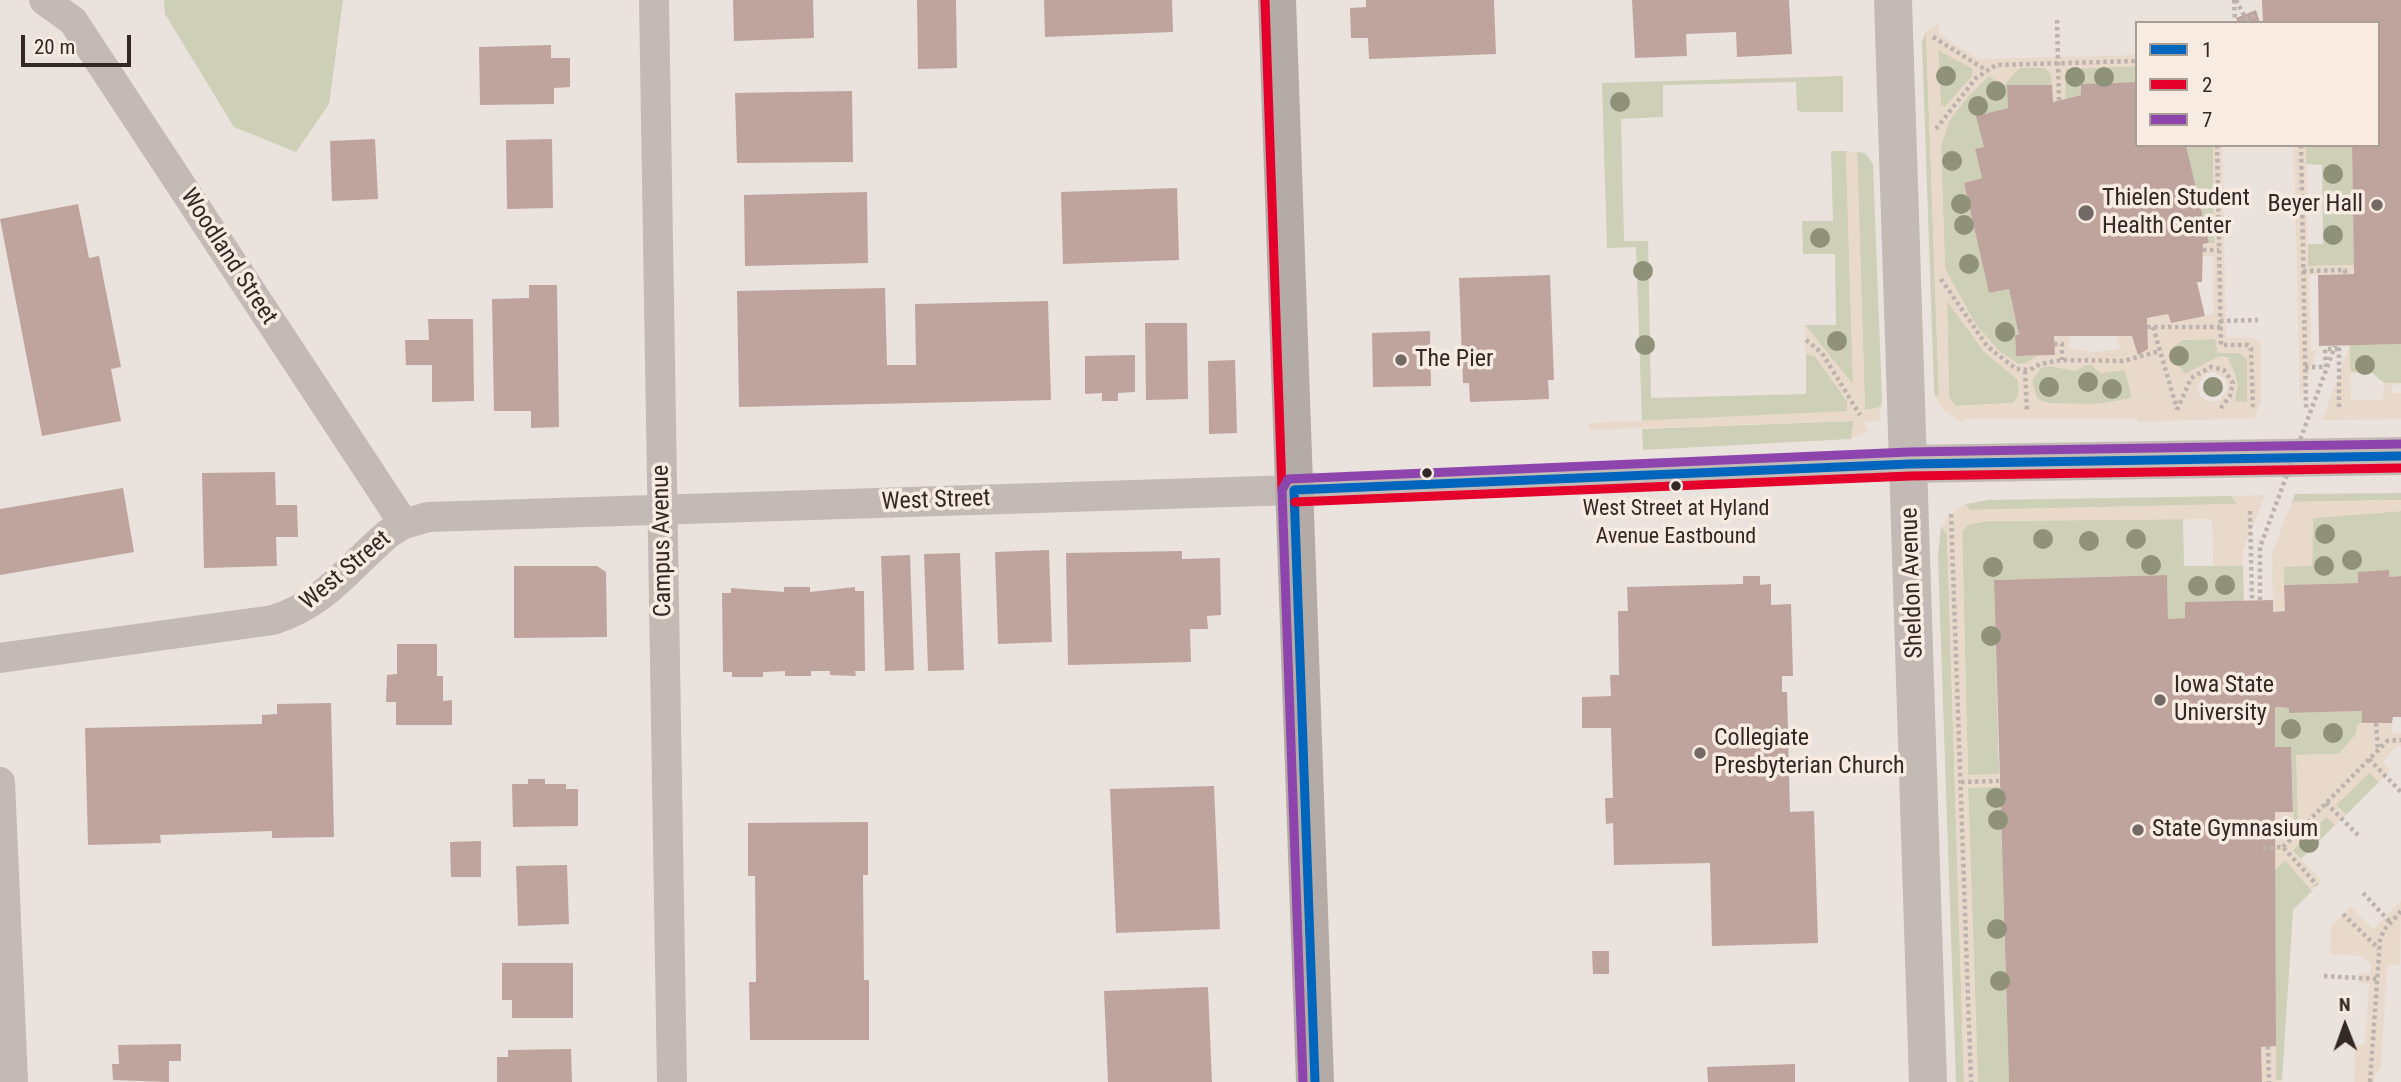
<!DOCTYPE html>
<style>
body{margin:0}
#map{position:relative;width:2401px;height:1082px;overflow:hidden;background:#eae2dc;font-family:"Roboto Condensed",sans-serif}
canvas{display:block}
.legend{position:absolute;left:2135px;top:21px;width:245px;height:126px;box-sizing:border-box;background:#f8ece2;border:2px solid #a99e96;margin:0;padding:9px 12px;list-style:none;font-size:21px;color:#332825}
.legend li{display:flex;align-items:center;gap:14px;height:35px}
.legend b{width:35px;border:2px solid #a99e96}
.north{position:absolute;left:2310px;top:991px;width:70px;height:70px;-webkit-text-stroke:5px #f8ece2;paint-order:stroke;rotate:359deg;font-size:19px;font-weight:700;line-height:28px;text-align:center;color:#332825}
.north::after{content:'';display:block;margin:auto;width:24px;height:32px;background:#332825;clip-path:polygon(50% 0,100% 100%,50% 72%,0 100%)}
.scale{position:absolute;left:21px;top:35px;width:110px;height:32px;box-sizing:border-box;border:4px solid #332825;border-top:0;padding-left:9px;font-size:21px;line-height:24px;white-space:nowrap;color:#332825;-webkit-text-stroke:5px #f8ece2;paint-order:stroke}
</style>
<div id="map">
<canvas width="2401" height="1082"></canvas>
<ul class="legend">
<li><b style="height:9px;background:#0065bd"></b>1</li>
<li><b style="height:9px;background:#e4002b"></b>2</li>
<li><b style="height:9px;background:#8e44ad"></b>7</li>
</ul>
<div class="north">N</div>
<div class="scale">20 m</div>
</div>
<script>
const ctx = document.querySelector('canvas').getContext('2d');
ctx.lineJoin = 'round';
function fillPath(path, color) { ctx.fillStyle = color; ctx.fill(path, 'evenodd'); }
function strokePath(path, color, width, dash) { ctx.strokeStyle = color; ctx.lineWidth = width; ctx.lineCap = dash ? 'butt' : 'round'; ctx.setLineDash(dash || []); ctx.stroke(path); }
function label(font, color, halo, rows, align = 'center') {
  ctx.font = font + ' "Roboto Condensed",sans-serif'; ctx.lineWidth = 7; ctx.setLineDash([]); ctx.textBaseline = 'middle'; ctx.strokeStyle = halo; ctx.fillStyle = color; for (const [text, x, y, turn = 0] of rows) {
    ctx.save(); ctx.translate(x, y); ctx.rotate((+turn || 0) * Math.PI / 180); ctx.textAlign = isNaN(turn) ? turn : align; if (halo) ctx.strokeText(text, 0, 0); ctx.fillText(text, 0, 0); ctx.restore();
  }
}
fillPath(new Path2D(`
 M164 0H343L329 104 296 152 234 127 165 14Z
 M1926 32 1939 397 1935 396 1934 389 1922 42Z
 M1938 49 1973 69 1972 76 1946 106H1941Z
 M2137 66V82L2081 84V95L2065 99 2066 69Z
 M2020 68H2045L2051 74 2052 85H2008V108L1977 116 1984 147 1975 150 1982 178 1964 183 1989 293 2009 289 2019 335H2015L2016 356H2037L2029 363 2018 364 1999 351 1976 325 1945 269 1941 146 1949 121 1975 87 1989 76Z
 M1843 76V112H1801L1797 110 1796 82 1663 85V117L1621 119 1624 241H1648L1651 398 1806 394V354L1815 356 1847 401V412L1642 421 1636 247 1607 248 1602 83Z
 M2186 145H2213L2214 244 2209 243Z
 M2306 145H2352L2354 265 2308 266V244H2323L2322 165 2306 164Z
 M1831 151H1846L1853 385 1805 325H1836L1835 254H1803L1802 221H1833Z
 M1857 152 1865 153 1873 164 1882 399 1881 407 1865 410Z
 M1947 300 2018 380V396L2013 403 1955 406 1949 397Z
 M2215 339 2218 353H2240L2247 359V402H2234C2240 384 2236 367 2222 356L2185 374 2168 350 2182 340Z
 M2401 344V383H2384L2372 373 2350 372V345Z
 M2086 365H2091L2101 373 2125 369 2132 398C2110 404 2058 410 2037 399L2032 381 2041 368 2049 366 2076 371Z
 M1854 421 1851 439 1643 450 1642 429Z
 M2401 493V500L2292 502 2295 494Z
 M2231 496 2238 504 1970 510 1965 504 1989 500Z
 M2401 511V576L2389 577V571L2358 583 2284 585V566L2312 565 2313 518Z
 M2183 519 2184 566H2243L2244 601 2185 602V618L2168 619 2167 575 1994 580 1999 774 1968 776 1962 531 1967 525 1987 521Z
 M1941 527 1947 533 1964 1082H1956L1938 556Z
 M2275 707 2289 708 2290 713 2362 711V723L2357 724 2356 734 2339 754 2297 755 2298 822 2294 827 2291 747H2275Z
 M2370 772 2379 782 2346 815 2336 805Z
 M1968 787H2000L2009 1082H1978Z
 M2327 816 2335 825 2301 859 2292 851Z
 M2285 860 2312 891 2293 910 2282 1080H2276L2275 870Z`), '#cdcfb6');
fillPath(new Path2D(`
 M1938 23 1939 34 1978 59 2137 55V66L2066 69 2065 99 2053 102 2051 74 2045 68H2020L2003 86 1989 76 1961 104 1949 121 1941 146 1945 269 1976 325 1999 351 2018 364H2023L2037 356 2055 355 2054 336H2071L2068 348 2095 352 2120 349 2117 336H2132L2138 354 2148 349 2147 318 2168 314 2171 323 2214 314 2213 257 2203 256V244L2214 243 2213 145H2222L2226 337 2255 338 2261 345V401L2254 418 2138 422 2137 418 1968 419 1961 422 1942 409 1935 396H1939L1926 32ZM1938 50 1973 69 1972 76 1947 106H1941ZM1947 301 1984 352 2018 380V396L2013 403 1956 406 1949 397ZM2215 339 2218 353H2240L2247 359V402L2234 401 2238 385 2228 357H2217L2185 374 2169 351 2182 340ZM2086 365H2091L2101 373 2125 370 2132 398 2098 404 2046 403 2037 398 2032 381 2041 368 2049 366 2076 371ZM2214 372 2226 379 2228 389 2219 401 2208 402 2200 396 2197 386 2205 374Z
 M2294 145H2306L2308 266 2354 265V274L2309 275 2311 350 2317 351 2300 398Z
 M1846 151 1857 152 1865 410 1881 407 1879 421H1864L1868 432 1851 439 1854 421 1589 430V423L1847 411V400L1815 356 1806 354 1805 325 1853 384Z
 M2350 345 2351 400H2383L2384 383H2401L2391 386 2392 393H2401V419L2322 420Z
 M2265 495 2243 551V566H2213L2212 519 1987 521 1968 525 1962 531 1968 775 1999 774 2000 787 1968 788 1978 1082H1964L1947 533 1941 527 1951 514 1965 504 1970 510 2237 504 2231 496Z
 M2401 500V511L2313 518 2312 566 2284 567 2285 611 2273 612 2272 552 2292 502Z
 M2392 723 2393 733H2401V746H2396L2383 762 2390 771 2379 782 2369 773 2336 805 2346 815 2335 825 2326 817 2292 850 2321 880 2312 891 2285 860 2275 870V812H2293L2294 826 2298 822 2296 755 2339 754 2356 734 2357 724Z
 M2401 901 2400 965H2387L2381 1068 2375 1076 2374 1082H2354L2355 1047 2365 1044 2366 1040 2369 984 2357 982 2359 973 2370 974 2371 964 2361 956 2330 954 2331 928 2350 906 2373 929Z
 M2276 1046V1080L2282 1082H2262L2261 1047Z`), '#e9d9ca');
fillPath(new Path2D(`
 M733 0H813L814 38 734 41Z
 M917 0H956L957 68 918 69Z
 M1044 0H1172L1173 32 1045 37Z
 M1366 0H1494L1496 54 1369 59 1368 38H1351L1350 8 1366 7Z
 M1632 0H1789L1792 54 1737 57 1736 32 1686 34 1687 56 1635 58Z
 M2262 0H2401V344L2319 346 2318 275 2354 274 2352 145H2378V23H2263Z
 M2256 10 2260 23H2238L2236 18Z
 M551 45V58H570V87L554 88V104L480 105 479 47Z
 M2137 82V145H2186L2209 243 2203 244 2202 282H2197L2205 316 2171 323 2168 314 2147 318 2148 349 2138 355 2132 336H2054L2055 355 2016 356 2015 335H2019L2009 289 1989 293 1964 183 1982 178 1975 149 1984 147 1976 116 2008 108 2007 85H2052L2053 102 2081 95V84Z
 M852 91 853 162 737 163 735 93Z
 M375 139 378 199 332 201 330 141Z
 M552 139 553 208 507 209 506 140Z
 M1177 188 1179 260 1063 264 1061 192Z
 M867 192 868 263 745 266 744 195Z
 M78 204 89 258 99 256 121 367 111 369 121 421 42 436 0 219Z
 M1550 275 1554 380H1548L1549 399 1470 402 1469 383H1463L1459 278Z
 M529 285H557L559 427 531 428V411H494L492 299 529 298Z
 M885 288 887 365H916L915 304 1048 301 1051 400 739 407 737 291Z
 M428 319H473L474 401 432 402V365H406L405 340H429Z
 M1145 323H1187L1188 399 1146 400Z
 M1430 331 1431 386 1373 387 1372 333Z
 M1135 355V392L1118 393V401H1102V393L1085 394V356Z
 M1235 360 1237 433 1209 434 1208 361Z
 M275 472 276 505H297L298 537H276L277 566 204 568 202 473Z
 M123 488 134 552 0 575V509Z
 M1049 550 1052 642 998 644 995 552Z
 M1182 551V559L1220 558 1221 615 1207 616 1208 629H1190L1191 662 1068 665 1066 553Z
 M960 553 964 670 928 671 924 554Z
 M910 555 914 670 885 671 881 556Z
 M514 566H597L606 572 607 637 514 638Z
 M2389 570V577L2401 576V717H2393L2392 723H2362V711L2289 713V708L2275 707V747H2291L2293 812H2275L2276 1046 2261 1047 2262 1082H2009L1994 580 2167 575 2168 619 2185 618V602L2273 600V612L2285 611 2284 585 2358 583V572Z
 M1743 576H1760V585L1771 584V605L1791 604 1793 676H1782V692H1787L1790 812 1814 811 1818 943 1712 946 1710 863 1614 865 1613 823 1606 824 1605 798H1613L1611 728H1582V697L1611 696 1610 675H1619L1618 611H1628L1627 587 1743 584Z
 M784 587H810V592L855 587V591H864L865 671H855L856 676 830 675V671H811V676H785V671L763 672V677H732V672H723L722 593H731V588L784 592Z
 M397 644H437V676H443V701L452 700V725H396V702H386L387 675 397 674Z
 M331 703 334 837 272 838V831L160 835 161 843 88 845 85 728 262 724V715L277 714V704Z
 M528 779H545V784H566V789H578V826L513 827 512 784H528Z
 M1214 786 1220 929 1116 933 1110 789Z
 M868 822V875H863L864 980H869V1040H750L749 982H756L755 876H748V823Z
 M481 841V877H451L450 842Z
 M567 865 569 924 518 926 516 866Z
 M1592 951H1609V974H1593Z
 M502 963H573V1018H512V1000H502Z
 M1208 987 1212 1082H1108L1104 991Z
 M181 1044V1061H169V1082L113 1080 112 1064H119L118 1045Z
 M571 1049 572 1082H497V1057H508V1050Z
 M1795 1064V1082H1708L1707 1067Z`), '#bea49d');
strokePath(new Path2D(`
 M2234 0 2235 23
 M2236 0 2248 23
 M2057 20 2059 101
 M1933 37 1986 70
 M1936 129 1976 78 1996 65 2137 61
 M2217 145 2221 345H2248L2251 348 2253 409
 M2301 145 2306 408
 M2203 250H2219
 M2303 271 2345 270V274
 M1941 279 1987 346 2016 369 2030 370 2040 364 2062 360 2123 361 2160 351
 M2220 321 2258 320
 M2147 327H2221
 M2153 327 2177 409
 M1806 340 1822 353 1860 415
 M2054 344H2062V360
 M2305 367H2326L2325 349H2339
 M2025 371 2027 411
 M2339 407V345
 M2177 410 2191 378 2211 367 2224 370 2233 383 2230 396 2220 409
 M2250 511 2252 600
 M1951 514 1971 1082
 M2376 723 2378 750
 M2369 759 2401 792
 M1961 782 1999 781
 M2326 803 2358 835
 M2283 847 2387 741 2401 740
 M2263 848 2283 847 2317 885
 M2363 893 2390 922
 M2343 914 2379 949
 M2324 976 2377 979
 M2268 1046 2269 1082
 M2370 1082 2380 940 2384 930 2401 911`), '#bcb3ae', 4.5, [3.5, 3.5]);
strokePath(new Path2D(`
 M44 0 73 21 404 524
 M654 0 672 1082
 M0 658 273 620C325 604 349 567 389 533L404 524 428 517 1294 490 1910 464
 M0 782 13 1082`), '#c3bab5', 30);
strokePath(new Path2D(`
 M1893 0 1928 1082
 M1910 464 2401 456`), '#c3bab5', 38);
strokePath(new Path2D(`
 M1277 0 1315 1082`), '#b4aba6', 38);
strokePath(new Path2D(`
 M2242 23 2241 20 2253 16 2256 23
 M2260 600V547L2335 346`), '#bcb3ae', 4.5, [3.5, 3.5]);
strokePath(new Path2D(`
 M1294 490 1910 464 2401 456
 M1294 490 1315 1082`), '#0065bd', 9);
strokePath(new Path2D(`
 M1265 0 1282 490
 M1295 502 1910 476 2401 468`), '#e4002b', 9);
strokePath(new Path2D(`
 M1303 1082 1282 490 1288 479 1909 452 2401 444`), '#8e44ad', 9);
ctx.fillStyle = '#8f9279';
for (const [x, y] of [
 [1946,76],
 [2075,77],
 [2104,77],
 [1996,91],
 [1620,102],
 [1978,106],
 [1952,161],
 [2333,174],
 [1961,204],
 [1964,225],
 [2333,235],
 [1820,238],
 [1969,264],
 [1643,271],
 [2005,332],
 [1837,341],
 [1645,345],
 [2179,356],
 [2365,365],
 [2088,382],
 [2049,387],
 [2213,387],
 [2112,389],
 [2325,534],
 [2043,539],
 [2136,539],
 [2089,541],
 [2352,560],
 [2151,565],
 [2324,566],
 [1993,567],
 [2225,585],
 [2198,586],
 [1991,636],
 [2291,729],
 [2333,733],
 [1996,798],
 [1998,820],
 [2309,843],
 [1997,929],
 [2000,981]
]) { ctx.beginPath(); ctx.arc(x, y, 10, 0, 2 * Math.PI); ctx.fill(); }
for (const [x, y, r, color] of [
 [2377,205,7,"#736965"],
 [2086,213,9,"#736965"],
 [1401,360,7,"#736965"],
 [1427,473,6,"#332825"],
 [1676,486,6,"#332825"],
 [2160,700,7,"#736965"],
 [1700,753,7,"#736965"],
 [2138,830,7,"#736965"]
]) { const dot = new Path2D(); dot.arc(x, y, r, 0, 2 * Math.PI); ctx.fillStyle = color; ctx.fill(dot); strokePath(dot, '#f8ece2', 2.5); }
label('22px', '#332825', '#f8ece2', [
 ["West Street at Hyland",1676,509],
 ["Avenue Eastbound",1676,537]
]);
label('24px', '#332825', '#f8ece2', [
 ["Thielen Student",2102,199],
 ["Health Center",2102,227],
 ["Beyer Hall",2363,205,"right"],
 ["The Pier",1415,360],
 ["Iowa State",2174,686],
 ["University",2174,714],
 ["Collegiate",1714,739],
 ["Presbyterian Church",1714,767],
 ["State Gymnasium",2152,830]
], 'left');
label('24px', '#332825', '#f8ece2', [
 ["Woodland Street",228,257,57],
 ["West Street",936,501,-2],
 ["Campus Avenue",663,541,-91],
 ["West Street",346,571,-40],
 ["Sheldon Avenue",1913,583,-92]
]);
</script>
